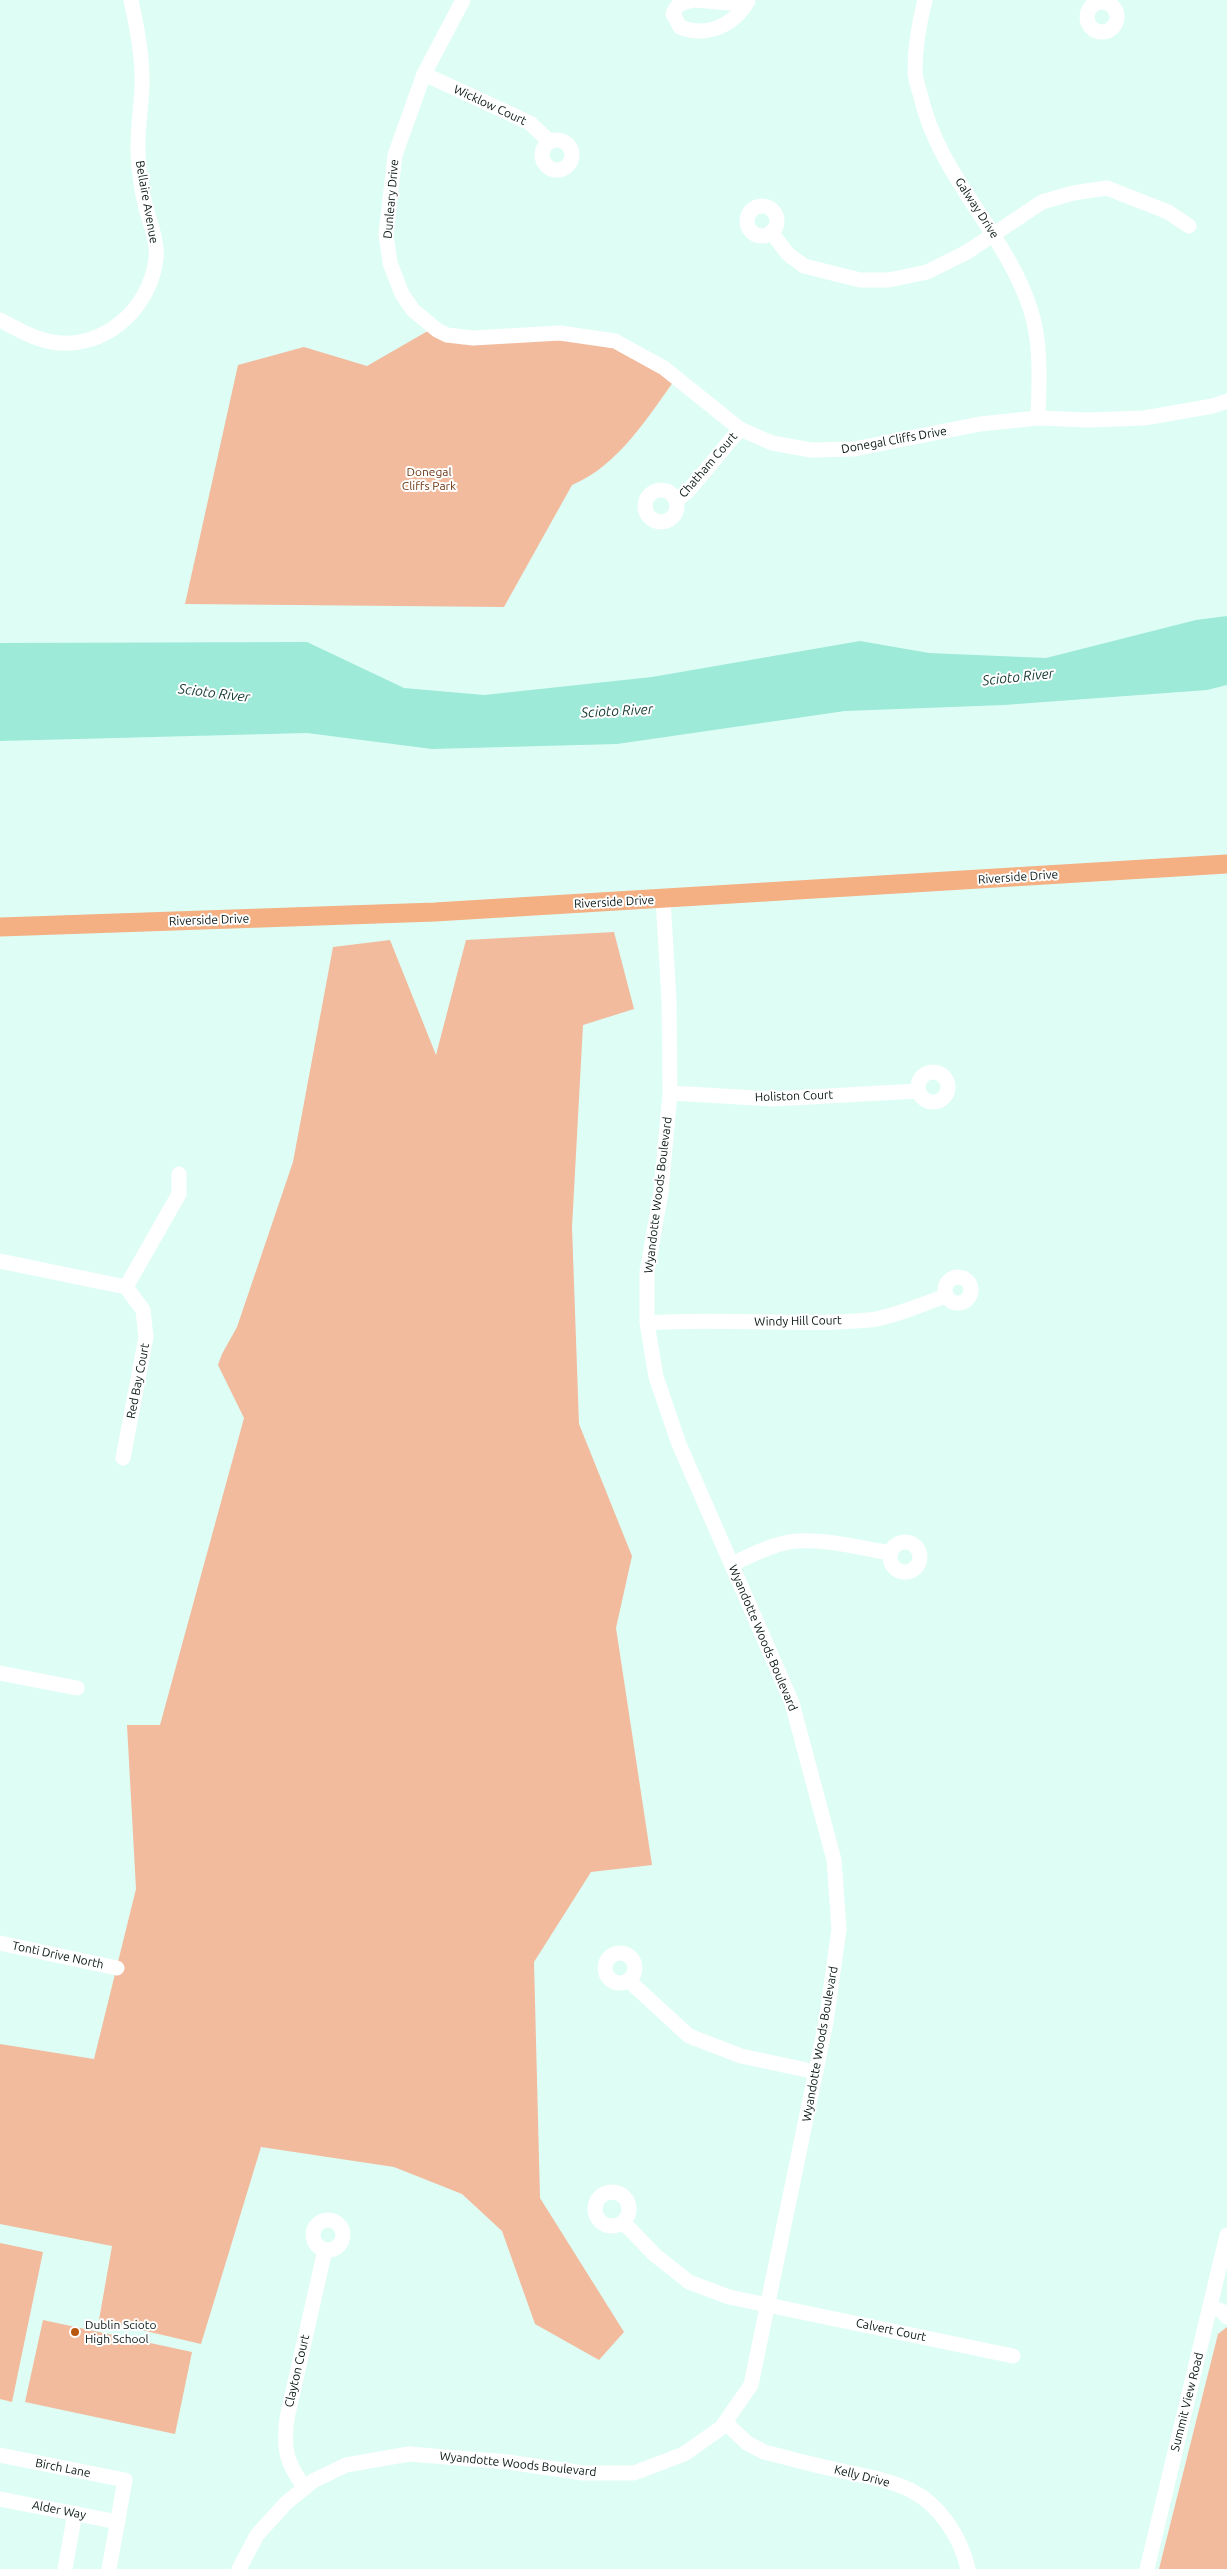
<!DOCTYPE html>
<style>
body{margin:0}
canvas{display:block;background:#defdf5}
</style>
<canvas width="1227" height="2569"></canvas>
<script>
const ctx = document.querySelector('canvas').getContext('2d');
ctx.lineJoin = 'round';
function fillPath(path, color) { ctx.fillStyle = color; ctx.fill(path, 'evenodd'); }
function strokePath(path, color, width, dash) { ctx.strokeStyle = color; ctx.lineWidth = width; ctx.lineCap = dash ? 'butt' : 'round'; ctx.setLineDash(dash || []); ctx.stroke(path); }
function label(font, color, halo, rows, align = 'center') {
  ctx.font = font + ' Ubuntu,sans-serif'; ctx.lineWidth = 4; ctx.setLineDash([]); ctx.textBaseline = 'middle'; ctx.strokeStyle = halo; ctx.fillStyle = color; for (const [text, x, y, turn = 0] of rows) {
    ctx.save(); ctx.translate(x, y); ctx.rotate((+turn || 0) * Math.PI / 180); ctx.textAlign = isNaN(turn) ? turn : align; if (halo) ctx.strokeText(text, 0, 0); ctx.fillText(text, 0, 0); ctx.restore();
  }
}
fillPath(new Path2D(`
 M433 328 615 341 676 378C648 417 618 466 572 485L504 607 185 604 238 365 304 347 367 366Z
 M614 932 634 1009 583 1025 572 1227 579 1424 632 1556 616 1628 652 1865 591 1872 534 1962 540 2198 624 2332 599 2360 535 2324 502 2231 462 2194 394 2167 261 2147 201 2344 99 2320 112 2246 0 2224V2044L94 2059 136 1889 127 1725H160L244 1418 218 1365 222 1354 237 1327 293 1162 333 947 390 940 436 1055 466 940Z
 M0 2243 43 2252 12 2402 0 2399Z
 M43 2320 192 2352 175 2434 25 2402Z
 M1227 2327V2569H1159L1218 2334Z`), '#f2bb9d');
fillPath(new Path2D(`
 M1227 616V685L1207 690 1004 705 845 711 617 744 432 749 307 733 0 741V643L307 642 404 688 484 695 652 677 860 641 929 653 1046 658 1196 620Z`), '#9dead9');
strokePath(new Path2D(`
 M463 0 424 74 395 155 386 234 390 263 402 294 413 310 437 330 447 335 473 338 560 333 615 341 664 368 740 429 772 443 811 450 854 449 980 424 1038 418 1088 420 1144 418 1213 406 1227 401
 M694 0C683 2 677 3 673 14L680 27C707 38 734 25 748 1L730 3 696 0
 M925 0C919 23 915 47 915 71 915 80 919 89 921 97 939 176 1005 232 1030 308 1042 343 1039 382 1038 418
 M1087 17a15 15 0 1 1 30 0a15 15 0 1 1-30 0Z
 M424 74 530 123 550 142
 M542 155a15 15 0 1 1 30 0a15 15 0 1 1-30 0Z
 M747 221a15 15 0 1 1 30 0a15 15 0 1 1-30 0Z
 M771 232 788 254 804 266 860 280H889L927 272 967 252 1042 202 1073 193 1107 188 1168 212 1189 226
 M0 320C17 329 34 339 52 342 103 351 150 309 156 259 158 241 149 221 145 204 141 187 139 171 138 155 137 132 141 109 142 87 143 58 137 28 131 0
 M645 506a16 16 0 1 1 32 0a16 16 0 1 1-32 0Z
 M676 501 689 490 740 429
 M918 1087a15 15 0 1 1 30 0a15 15 0 1 1-30 0Z
 M670 1093 773 1099 918 1091
 M0 1261 126 1287 143 1310 146 1337 123 1458
 M945 1290a13 13 0 1 1 26 0a13 13 0 1 1-26 0Z
 M126 1287 179 1194V1174
 M647 1323C721 1317 795 1327 869 1320 891 1318 925 1303 946 1296
 M890 1557a15 15 0 1 1 30 0a15 15 0 1 1-30 0Z
 M732 1564C752 1555 776 1542 798 1541 828 1539 860 1548 890 1553
 M0 1673 77 1688
 M0 1943 117 1968
 M605 1968a15 15 0 1 1 30 0a15 15 0 1 1-30 0Z
 M628 1980 689 2036 741 2056 816 2072
 M595 2209a17 17 0 1 1 34 0a17 17 0 1 1-34 0Z
 M313 2235a15 15 0 1 1 30 0a15 15 0 1 1-30 0Z
 M623 2222 655 2255 689 2282 729 2297 1013 2356
 M1210 2307 1222 2311 1227 2317
 M725 2422 747 2443 764 2452C789 2458 813 2465 838 2470 862 2476 889 2479 912 2491 940 2505 961 2538 968 2569
 M0 2455 125 2480 109 2569
 M305 2488C286 2463 283 2448 287 2418L325 2250
 M0 2499 118 2522
 M65 2569 75 2513
 M239 2569 257 2535 286 2503 313 2481 346 2465 409 2454 508 2462 583 2473H634L684 2454 721 2428 751 2385 826 2022 839 1929 834 1860 792 1703 679 1444 656 1377 647 1323V1272L661 1192 670 1093 669 999 663 899
 M1147 2569 1227 2235`), '#fff', 15);
strokePath(new Path2D(`
 M0 927 435 912 1227 864`), '#f4af82', 19);
for (const [x, y, r, color] of [
 [75,2332,5,"#b75710"]
]) { const dot = new Path2D(); dot.arc(x, y, r, 0, 2 * Math.PI); ctx.fillStyle = color; ctx.fill(dot); strokePath(dot, '#fff', 2); }
label('12px', '#091815', '#fff', [
 ["Wicklow Court",490,105,25],
 ["Dunleary Drive",391,199,-85],
 ["Bellaire Avenue",147,202,80],
 ["Galway Drive",977,208,57],
 ["Donegal Cliffs Drive",894,440,-10],
 ["Chatham Court",708,465,-49],
 ["Riverside Drive",1018,877,-4],
 ["Riverside Drive",614,902,-3],
 ["Riverside Drive",209,920,-2],
 ["Holiston Court",794,1096,-2],
 ["Wyandotte Woods Boulevard",658,1195,-83],
 ["Windy Hill Court",798,1321,-1],
 ["Red Bay Court",138,1381,-79],
 ["Wyandotte Woods Boulevard",763,1638,67],
 ["Tonti Drive North",58,1955,12],
 ["Wyandotte Woods Boulevard",820,2044,-80],
 ["Calvert Court",891,2330,12],
 ["Clayton Court",297,2371,-77],
 ["Summit View Road",1187,2402,-76],
 ["Wyandotte Woods Boulevard",518,2464,6],
 ["Birch Lane",63,2468,11],
 ["Kelly Drive",862,2476,14],
 ["Alder Way",59,2510,11]
]);
label('12px', '#6d3816', '#fff', [
 ["Donegal",429,472],
 ["Cliffs Park",429,486]
]);
label('12px', '#091815', '#fff', [
 ["Dublin Scioto",85,2325],
 ["High School",85,2339]
], 'left');
label('italic 14px', '#173b34', '#fff', [
 ["Scioto River",1018,677,-6],
 ["Scioto River",214,693,7],
 ["Scioto River",617,711,-3]
]);
</script>
